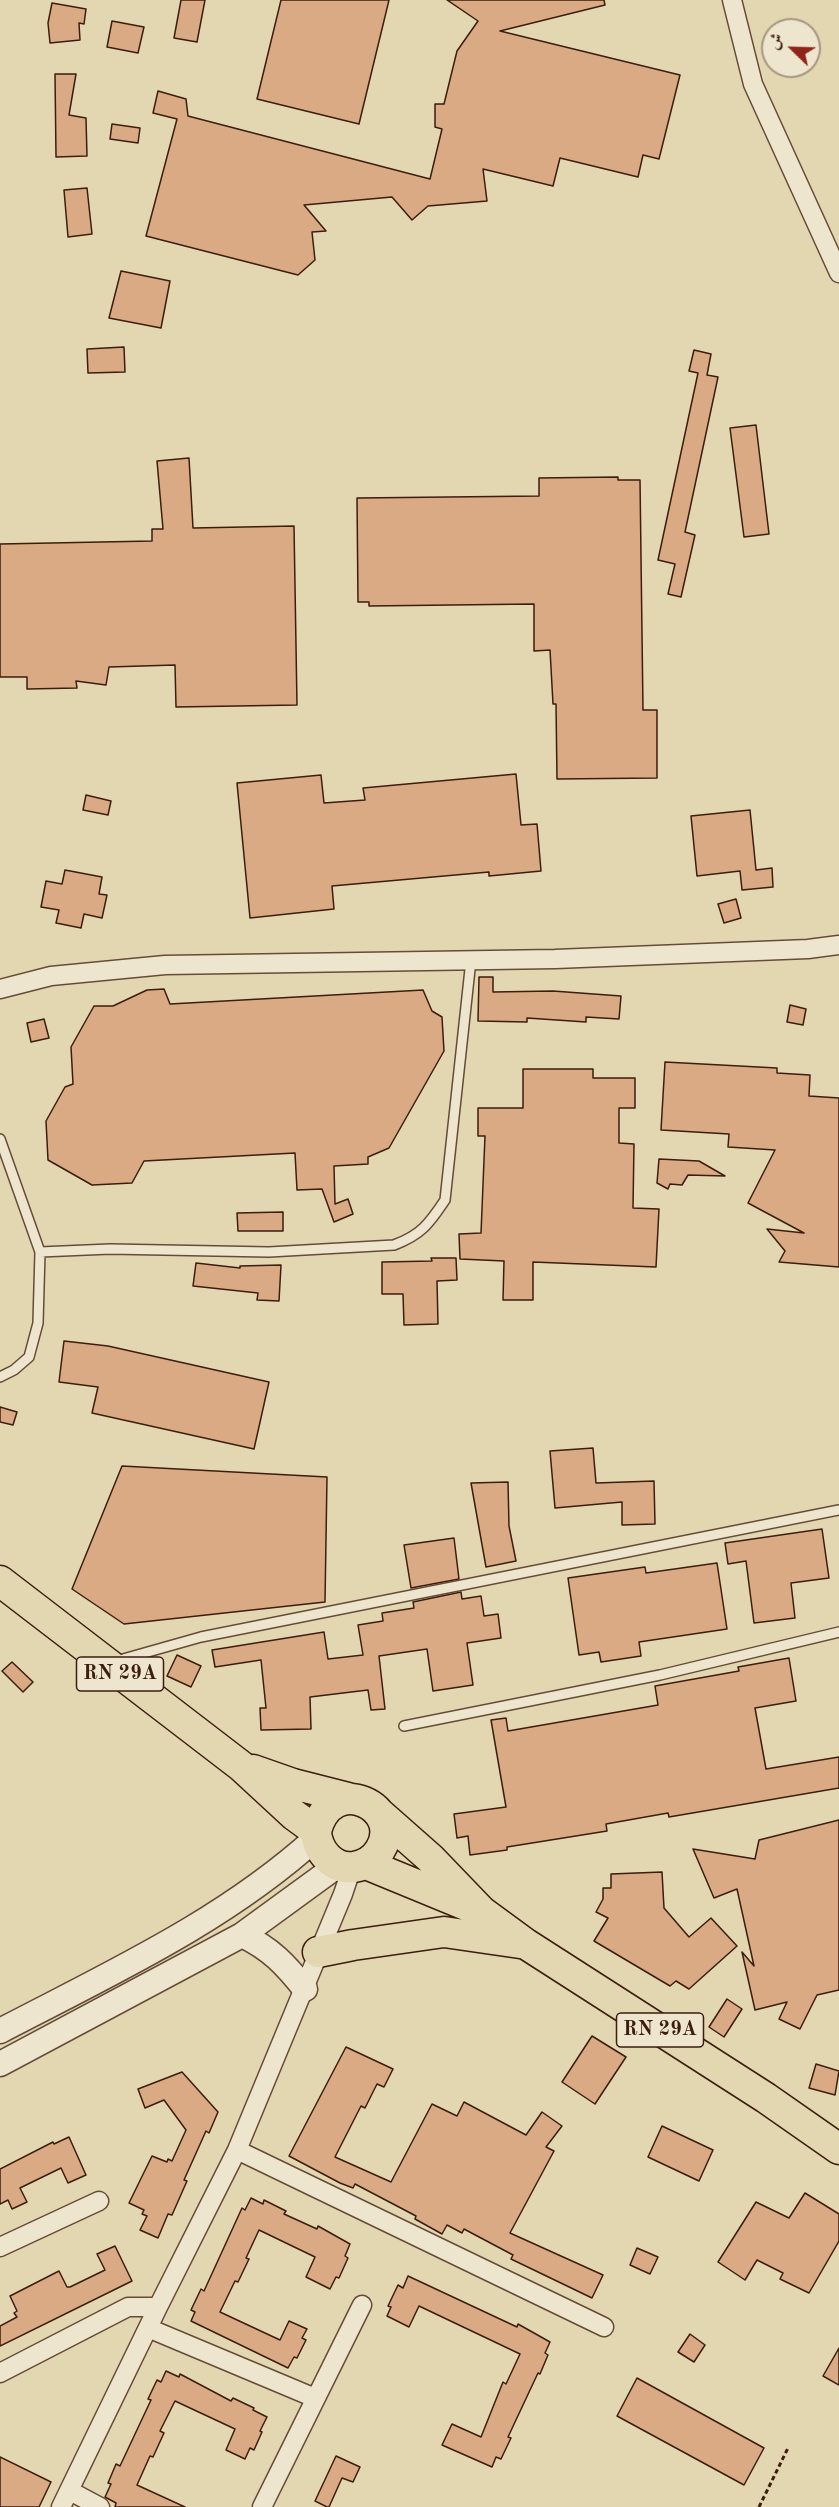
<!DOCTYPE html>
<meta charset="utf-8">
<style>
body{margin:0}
#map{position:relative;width:839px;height:2507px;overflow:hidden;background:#e3d7b2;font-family:"Old Standard TT",Amiri,serif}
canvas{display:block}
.north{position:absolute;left:761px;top:18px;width:60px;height:60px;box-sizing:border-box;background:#ede5cd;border:2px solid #a69581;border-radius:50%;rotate:293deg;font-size:16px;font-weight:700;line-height:24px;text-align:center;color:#3c1d0e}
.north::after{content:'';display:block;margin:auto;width:21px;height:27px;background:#8f2418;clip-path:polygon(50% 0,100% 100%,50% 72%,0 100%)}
</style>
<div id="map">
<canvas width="839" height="2507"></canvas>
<div class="north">ش</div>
</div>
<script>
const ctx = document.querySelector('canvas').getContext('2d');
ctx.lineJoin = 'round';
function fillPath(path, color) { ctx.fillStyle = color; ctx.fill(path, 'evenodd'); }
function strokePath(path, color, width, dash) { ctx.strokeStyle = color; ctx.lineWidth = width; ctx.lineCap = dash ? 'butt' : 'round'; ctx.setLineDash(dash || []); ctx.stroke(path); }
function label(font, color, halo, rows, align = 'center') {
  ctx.font = font + ' "Old Standard TT",serif'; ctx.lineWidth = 5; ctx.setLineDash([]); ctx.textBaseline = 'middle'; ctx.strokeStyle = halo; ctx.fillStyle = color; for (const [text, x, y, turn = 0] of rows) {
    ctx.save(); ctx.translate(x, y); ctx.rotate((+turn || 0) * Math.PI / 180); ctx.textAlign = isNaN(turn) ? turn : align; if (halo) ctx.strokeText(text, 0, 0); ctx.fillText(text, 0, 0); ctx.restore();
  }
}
const building = new Path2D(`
 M181 0H205L197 42 174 38Z
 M281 0H389L359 124 257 99Z
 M447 0H604L605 5 500 31 680 75 659 159 643 155 638 177 560 158 553 186 483 169 487 201 428 206 412 220 392 197 304 205 326 231 312 232 315 260 298 275 146 236 177 119 153 113 158 91 186 99 188 116 430 179 442 129 435 127V104H444L457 51 478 21Z
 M52 3 86 9 84 24 79 23 80 40 50 43 48 23Z
 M112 21 144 27 138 53 107 47Z
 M55 74H76L69 115 86 118 87 156 56 157Z
 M112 124 140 128 138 143 110 139Z
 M87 188 92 234 68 237 64 190Z
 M121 271 170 281 161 328 109 318Z
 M124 347 125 372 88 373 87 349Z
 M694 350 711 354 707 375 718 377 685 532 695 535 681 597 668 594 675 564 658 560 698 373 689 371Z
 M756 425 769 534 744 537 730 428Z
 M189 458 193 528 294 526 297 705 176 707 175 665 109 667 106 685 76 681 77 688 27 689V677H0V544L152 541V529H163L157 461Z
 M618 477V480H640L643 710H657V778L557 779 556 704H553L550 650 534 651V604L369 606V602H358L357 498 539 496V478Z
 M516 774 521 825 537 824 541 871 489 876V872L332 886 334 909 250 918 237 783 321 775 324 803 365 800 363 788Z
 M86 795 111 801 108 815 83 810Z
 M750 810 756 870 772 868 773 887 742 890 740 871 697 876 691 816Z
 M65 870 102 877 99 894 107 895 102 918 84 914 81 928 56 923 59 910 41 907 46 881 62 884Z
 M736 899 741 918 724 923 718 904Z
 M479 977H493V992L553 991 621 996 619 1019 586 1017V1022L527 1018V1022L478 1021Z
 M164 989 170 1004 423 990 432 1011 442 1017 444 1051 389 1148 368 1157V1164L334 1166 335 1204 348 1199 353 1214 334 1222 322 1189 297 1190 295 1153 144 1161 132 1183 92 1185 48 1160 46 1121 65 1087 73 1084 71 1047 94 1006H113L147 990Z
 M790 1005 806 1009 803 1025 787 1022Z
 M44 1019 49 1038 31 1042 27 1023Z
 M665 1062 777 1068V1073L810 1075 809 1096 839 1098V1267L779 1262 785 1251 767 1229 804 1233 748 1203 775 1150 728 1147 729 1134 661 1130Z
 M523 1069H593V1078H635V1108H619V1143L634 1144 633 1208 659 1209 656 1267 533 1262V1300H503L504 1261 460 1259 459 1234 481 1233 485 1136H478V1108H523Z
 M659 1159 699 1161 725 1176 688 1175 682 1185 670 1184 668 1189 657 1183Z
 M283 1212V1231H238L237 1213Z
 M431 1258H456L457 1280 437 1281 438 1324 404 1325 403 1294H382V1262L432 1261Z
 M196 1263 240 1268V1266L281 1265 279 1301 257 1300 258 1293 193 1286Z
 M64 1341 108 1346 269 1382 254 1449 92 1413 98 1387 59 1382Z
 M0 1407 17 1412 13 1425 0 1422Z
 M593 1448 596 1483 654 1481 655 1524 622 1525V1502L555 1508 550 1451Z
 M122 1466 327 1477 325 1602 124 1624 72 1589Z
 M508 1482 509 1526 516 1561 486 1567 471 1483Z
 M822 1529 829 1578 791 1583 795 1618 754 1623 746 1561 728 1564 725 1543Z
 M454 1538 459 1579 411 1588 404 1545Z
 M717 1563 727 1629 639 1642 641 1656 601 1662 599 1652 579 1655 568 1578 645 1567 646 1573Z
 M461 1592 462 1599 481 1596 484 1616 498 1614 501 1638 467 1643 473 1685 433 1691 427 1649 379 1656 385 1709 371 1710 368 1690 310 1697 311 1729 261 1730 260 1708H266L261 1660 215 1667 212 1650 324 1632 328 1659 363 1655 358 1625 383 1621 382 1613 414 1608 413 1602Z
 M177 1655 201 1666 191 1687 167 1676Z
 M789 1658 796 1701 755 1708 766 1769 839 1757V1788L669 1817 668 1813 606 1824 607 1831 507 1847V1850L470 1855 468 1836 457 1838 454 1814 506 1807 491 1720 506 1718 508 1731 658 1705 655 1686 739 1671 738 1667Z
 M12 1662 33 1682 23 1692 2 1671Z
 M839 1820V1990L817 1995 800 2029 779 2019 787 2002 755 2010 742 1952 754 1966 737 1889 714 1898 693 1849 755 1859 759 1840Z
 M662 1872 664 1908 689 1937 711 1918 737 1946 689 1989 676 1981 670 1986 594 1941 608 1918 596 1912 603 1899V1888H611V1874Z
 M727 1999 742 2009 724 2037 709 2027Z
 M592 2036 626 2057 595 2104 562 2082Z
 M346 2047 393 2069 384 2087 377 2084 365 2108 361 2106 335 2157 391 2182 432 2104 457 2116 464 2102 526 2135 542 2112 562 2126 546 2147 554 2151 510 2233 603 2275 592 2298 511 2259 513 2255 464 2229 462 2233 447 2225 442 2234 415 2219 416 2216 355 2184 353 2188 340 2183 289 2156Z
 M816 2064 839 2071 835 2095 809 2088Z
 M182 2072 218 2112 209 2133 206 2131 184 2180 187 2181 172 2215 168 2214 158 2238 140 2230 147 2216 142 2214 144 2210 129 2203 152 2156 167 2162 168 2159 172 2161 186 2130 164 2100 145 2108 138 2089Z
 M662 2126 713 2150 699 2181 648 2157Z
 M69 2137 86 2175 68 2183 61 2168 20 2188 27 2202 12 2209 8 2200 0 2204V2169L53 2142 54 2144Z
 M805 2193 839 2214V2241L809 2293 780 2279 783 2273 757 2260 745 2280 718 2262 756 2202 789 2218Z
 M251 2198 263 2204 264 2200 286 2211 284 2214 317 2229 318 2226 350 2244 345 2256 348 2258 339 2278 336 2277 330 2289 306 2277 315 2257 259 2230 246 2258 249 2259 238 2282 235 2281 220 2312 280 2340 289 2321 307 2329 302 2338 306 2340 297 2358 294 2357 288 2368 191 2321 195 2312 191 2310 201 2289 204 2291 242 2208 245 2210Z
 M115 2246 132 2281 0 2346V2326L17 2317 14 2313 17 2311 10 2296 59 2271 67 2287H70L105 2270 97 2254Z
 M637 2248 658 2257 650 2274 630 2265Z
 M408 2276 517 2327 518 2324 550 2342 545 2353 548 2355 540 2374 538 2373 508 2437 511 2438 501 2459 496 2457 492 2467 442 2445 452 2424 481 2437 503 2382 506 2384 520 2354 419 2306 409 2327 387 2316 391 2307 388 2306 398 2285 403 2288Z
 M690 2334 705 2345 694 2362 678 2352Z
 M839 2348V2385L823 2376Z
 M166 2371 179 2377 180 2374 231 2401 233 2398 254 2408 253 2410 267 2417 260 2431 262 2432 254 2450 250 2448 245 2459 226 2450 235 2429 175 2401 160 2431 164 2433 153 2457 150 2456 137 2485 185 2507H115L116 2503 105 2497 111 2484 108 2483 116 2464 120 2466 151 2400 148 2399 157 2380 161 2382Z
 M637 2378 764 2448 744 2485 617 2416Z
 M336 2456 360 2467 353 2482 342 2478 329 2507H327L315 2501Z
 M0 2457 51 2482 39 2507H0Z`);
fillPath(building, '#d9aa83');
strokePath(building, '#3c1d0e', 1.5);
const service = new Path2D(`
 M0 1139 40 1252 38 1323 29 1357 14 1370 0 1377
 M40 1252 110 1249 269 1252 394 1245C421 1235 429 1224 445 1200L471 960
 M116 1661 201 1637 839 1510
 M404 1726 660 1675 839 1632`);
const minor = new Path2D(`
 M732 0 753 84 839 273
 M0 989 51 976 165 965 555 959 808 949 839 945
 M237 2150 604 2327
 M0 2247 99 2201
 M148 2328 315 2398
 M0 2373 128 2307H158
 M70 2491 100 2507
 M61 2507 158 2307 237 2150 343 1894 352 1867
 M262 2507 362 2305`);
const tertiary = new Path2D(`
 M242 1935C271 1949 285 1964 305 1989
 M0 2031C109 1974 225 1921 317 1837
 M0 2064 242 1935 338 1865`);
const primary = new Path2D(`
 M0 1581 241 1766 294 1815 316 1831C317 1851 333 1870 354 1867 366 1865 374 1860 380 1850 406 1808 332 1770 316 1831
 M253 1770 293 1784 348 1798
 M379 1813 430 1858 481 1911 526 1944 766 2098 839 2149
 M366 1864 473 1908
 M318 1952 353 1945 444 1932 520 1943`);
strokePath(service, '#664c37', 12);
strokePath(minor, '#664c37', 21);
strokePath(tertiary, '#664c37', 27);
strokePath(primary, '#3c1d0e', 33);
strokePath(new Path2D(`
 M759 2507 788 2448`), '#3c1d0e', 3, [4.5, 3]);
strokePath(service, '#ede5cd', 9);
strokePath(minor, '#ede5cd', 18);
strokePath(tertiary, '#ede5cd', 24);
strokePath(primary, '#e3d7b2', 30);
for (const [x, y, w] of [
 [120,1674,87],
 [660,2030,87]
]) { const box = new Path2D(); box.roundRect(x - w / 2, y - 17, w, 34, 4.5); ctx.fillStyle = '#ede5cd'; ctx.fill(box); strokePath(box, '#3c1d0e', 1.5); }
label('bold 20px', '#3c1d0e', null, [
 ["RN 29A",120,1674],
 ["RN 29A",660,2030]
]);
</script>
